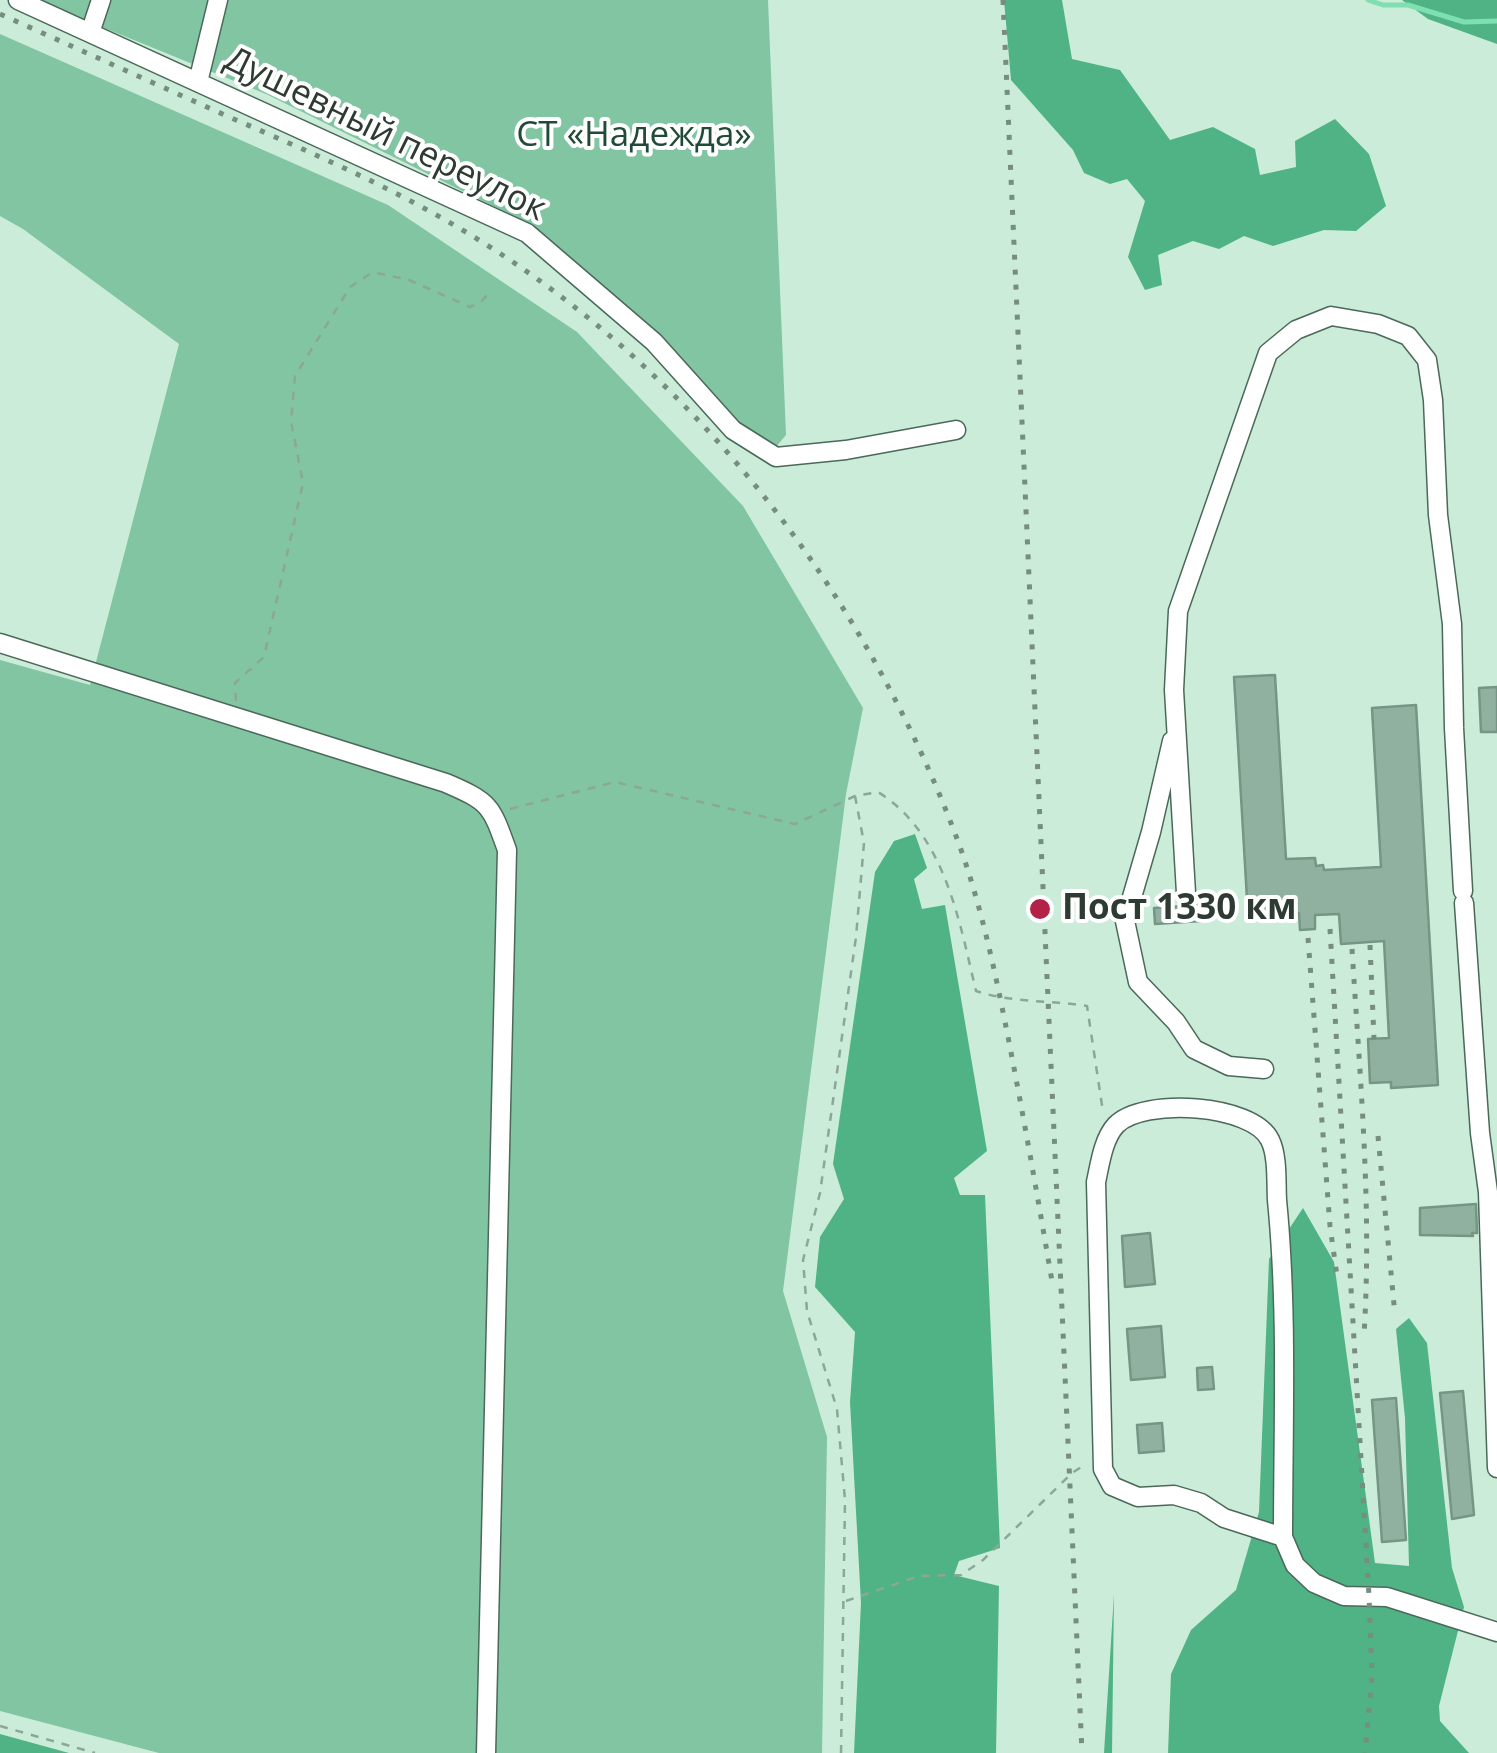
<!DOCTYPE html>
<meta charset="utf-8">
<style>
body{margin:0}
canvas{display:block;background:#caecd9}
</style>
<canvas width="1497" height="1753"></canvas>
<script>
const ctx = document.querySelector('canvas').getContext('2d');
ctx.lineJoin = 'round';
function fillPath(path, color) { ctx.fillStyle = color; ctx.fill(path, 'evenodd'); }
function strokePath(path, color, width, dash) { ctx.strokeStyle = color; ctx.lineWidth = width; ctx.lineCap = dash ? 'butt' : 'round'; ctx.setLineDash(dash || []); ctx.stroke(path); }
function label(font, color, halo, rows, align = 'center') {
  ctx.font = font + ' "Open Sans",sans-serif'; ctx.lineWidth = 8; ctx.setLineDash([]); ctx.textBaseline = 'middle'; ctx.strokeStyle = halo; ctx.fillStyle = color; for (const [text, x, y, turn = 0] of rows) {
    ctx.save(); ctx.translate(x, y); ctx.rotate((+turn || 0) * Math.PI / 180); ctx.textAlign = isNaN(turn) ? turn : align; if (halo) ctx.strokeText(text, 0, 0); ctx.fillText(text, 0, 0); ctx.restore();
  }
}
fillPath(new Path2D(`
 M36 0H768L786 435 770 454 577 265 511 215 266 94Z
 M0 34 388 205 577 332 743 506 863 708 846 794 783 1291 827 1437 822 1753H159L0 1711V660L90 685 179 344 23 229 0 216Z`), '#81c5a2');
fillPath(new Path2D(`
 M1004 0H1062L1072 59 1120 70 1170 140 1213 127 1255 149 1260 175 1296 167 1295 141 1335 119 1369 154 1386 206 1356 231 1324 230 1273 246 1244 236 1219 249 1193 241 1158 255 1162 285 1145 290 1128 257 1145 201 1127 179 1110 184 1084 173 1073 150 1011 80Z
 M1402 0H1497V44L1428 19Z
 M915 834 927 868 914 879 922 909 945 905 987 1151 954 1178 960 1195H985L1000 1548 959 1561 954 1575 999 1586 996 1753H854L861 1603 850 1402 855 1332 815 1287 820 1237 844 1199 833 1164 875 872 894 841Z
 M1303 1208 1334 1262 1375 1563 1409 1566 1405 1418 1396 1329 1409 1318 1427 1343 1452 1568 1464 1607 1439 1706 1440 1721 1469 1753H1168L1171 1674 1191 1630 1236 1590 1259 1512 1269 1259Z
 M1114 1594 1112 1753H1104Z
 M0 1734 69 1753H0Z`), '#50b386');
strokePath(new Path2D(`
 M1368 0 1383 5H1408L1464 22 1497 21`), '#7ee0b0', 5);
const building = new Path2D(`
 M1275 675 1286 859 1315 858 1316 866 1323 865 1324 870 1381 867 1372 708 1416 705 1438 1085 1391 1088V1082L1370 1083 1368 1039 1389 1038 1384 941 1341 944 1339 914 1315 915V929L1300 930 1299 913 1248 916 1234 677Z
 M1497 687V732H1481L1479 688Z
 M1200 905 1201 921 1155 924 1154 908Z
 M1476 1204 1477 1233H1472L1473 1236 1420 1235V1208Z
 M1150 1233 1155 1284 1125 1287 1122 1236Z
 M1161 1326 1165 1377 1131 1380 1127 1329Z
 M1212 1367 1214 1389 1198 1390 1197 1368Z
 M1463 1391 1474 1515 1452 1519 1440 1393Z
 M1396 1398 1406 1540 1382 1542 1372 1400Z
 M1162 1423 1164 1451 1139 1453 1137 1425Z`);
fillPath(building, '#91b1a0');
strokePath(building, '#769585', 2.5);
const minor = new Path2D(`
 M18 0 527 233 654 342 733 430 776 457 846 450 956 430
 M90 33 101 0
 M198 82 218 0
 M0 643 446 783C490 802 491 805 507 850L486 1753
 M1172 741 1151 832 1125 921 1138 982 1176 1022 1194 1049 1229 1066 1264 1069
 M1186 893 1174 690 1178 611 1268 353 1296 330 1331 316 1378 324 1408 336 1427 360 1433 400 1438 515 1452 624 1454 728 1463 891
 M1464 903 1480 1133 1488 1192 1497 1468
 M1283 1537 1224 1518 1201 1503 1174 1495 1138 1497 1112 1486 1103 1469 1096 1182C1100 1164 1103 1139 1116 1125 1143 1097 1253 1104 1270 1140 1278 1156 1276 1183 1277 1200 1288 1312 1283 1425 1283 1537L1295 1565 1314 1583 1344 1596 1387 1597 1497 1632`);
strokePath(minor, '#4b6959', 21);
strokePath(new Path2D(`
 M236 701 235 683 264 657 303 483 291 421 295 376 350 287 373 272 409 280 470 307 480 303 488 294
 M510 809 615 782 795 824 855 796 878 792C945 834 959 920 976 991 1012 1003 1050 1000 1087 1006L1103 1112
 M846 1601 919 1576 961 1575 983 1560 1072 1473 1086 1464
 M0 1726 95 1753
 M841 1753 845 1500 837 1409 807 1311 803 1260 820 1193 856 937 864 843 855 796`), '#8ca698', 2.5, [8, 8]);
strokePath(minor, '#fff', 18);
strokePath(new Path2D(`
 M1003 0 1082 1753
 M0 14C76 48 151 82 227 116 305 150 385 184 459 228 692 365 866 593 959 844 982 908 996 976 1009 1042 1025 1124 1039 1205 1053 1287
 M1330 929 1369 1596 1372 1676 1365 1753
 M1308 938 1330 1226 1337 1276
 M1370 945 1374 1039
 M1352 949C1360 1078 1372 1206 1364 1335
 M1378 1136 1395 1315`), '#768d80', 5, [5, 10]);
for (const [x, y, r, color] of [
 [1040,909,12,"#b32149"]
]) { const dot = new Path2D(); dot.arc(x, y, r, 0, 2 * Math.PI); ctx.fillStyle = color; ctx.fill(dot); strokePath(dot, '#fff', 4); }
label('35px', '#2d3b33', '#fff', [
 ["Душевный переулок",385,135,26]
]);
label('35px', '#214b38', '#fff', [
 ["СТ «Надежда»",634,136]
]);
label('bold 35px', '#2d3b33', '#fff', [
 ["Пост 1330 км",1062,909]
], 'left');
</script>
